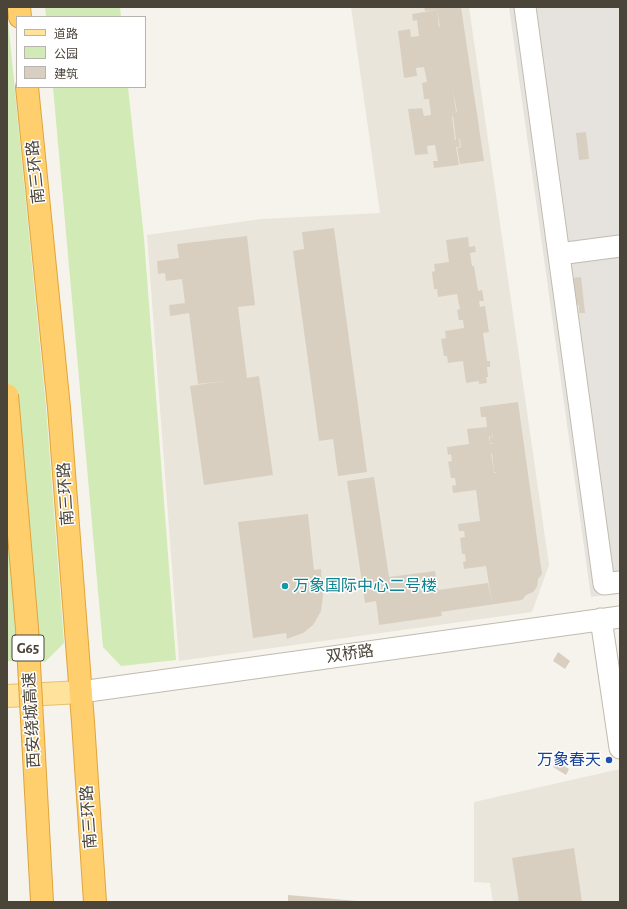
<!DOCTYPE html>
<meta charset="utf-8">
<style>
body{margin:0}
#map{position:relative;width:627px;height:909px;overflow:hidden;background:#f6f3ec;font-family:"Alegreya Sans","Noto Sans SC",sans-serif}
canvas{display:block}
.frame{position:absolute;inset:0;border:8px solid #4b4439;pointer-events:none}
.legend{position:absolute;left:16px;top:16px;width:130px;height:72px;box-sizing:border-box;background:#fff;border:1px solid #b7b4b0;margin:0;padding:5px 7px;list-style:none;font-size:12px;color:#4b4439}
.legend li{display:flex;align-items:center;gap:8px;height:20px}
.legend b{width:20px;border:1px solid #b7b4b0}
</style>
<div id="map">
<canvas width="627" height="909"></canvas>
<div class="frame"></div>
<ul class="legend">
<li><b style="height:5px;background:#ffe39c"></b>道路</li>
<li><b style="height:11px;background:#d2eab5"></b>公园</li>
<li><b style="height:11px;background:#d8cfc1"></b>建筑</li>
</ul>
</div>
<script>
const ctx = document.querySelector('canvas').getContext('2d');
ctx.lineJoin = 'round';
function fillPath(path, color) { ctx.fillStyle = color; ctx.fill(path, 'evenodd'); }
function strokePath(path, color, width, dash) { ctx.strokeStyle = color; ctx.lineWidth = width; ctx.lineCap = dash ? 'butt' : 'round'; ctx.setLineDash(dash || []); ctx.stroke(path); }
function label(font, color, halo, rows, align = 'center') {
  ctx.font = font + ' "Alegreya Sans","Noto Sans SC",sans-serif'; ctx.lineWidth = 3; ctx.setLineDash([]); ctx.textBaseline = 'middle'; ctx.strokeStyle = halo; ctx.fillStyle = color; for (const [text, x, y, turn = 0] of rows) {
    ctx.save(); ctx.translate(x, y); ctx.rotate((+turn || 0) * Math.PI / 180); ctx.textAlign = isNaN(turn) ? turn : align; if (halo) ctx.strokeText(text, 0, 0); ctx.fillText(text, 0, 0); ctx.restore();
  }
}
fillPath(new Path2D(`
 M351 7H469L549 565 532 612 179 661 147 235 261 219 380 213Z
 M620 769V902H493L490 883 474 882V802Z`), '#eae5da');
fillPath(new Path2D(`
 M509 7H620V593L591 597Z`), '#e6e2dd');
fillPath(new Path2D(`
 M45 7H120L121 17H46Z
 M7 10 37 316 46 407 64 643 45 662 7 661Z
 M53 87H128L144 238 176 660 121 666 103 647Z`), '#d2eab5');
fillPath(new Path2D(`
 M424 7H461L484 161 460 164 457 148 461 147 460 139H459L460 147H456L459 165 434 168 433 161H438L435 145 427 146 428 154 415 155 408 109 422 108 424 116 431 115 429 99H424L422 83 427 82 424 67 416 68 417 76 404 78 398 31 410 29 411 37 419 36 417 20 413 21 412 14 437 10 439 27H440L437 10 425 11ZM453 90 457 112 452 113 456 112ZM453 116 456 140H455L452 117Z
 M586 132 589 159 579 160 576 133Z
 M334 228 367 472 338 476 333 439 319 441 293 251 304 249 302 232Z
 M247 236 255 305 238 307 247 378 259 376 273 475 204 485 190 386 224 381 198 384 189 313 170 316 169 305 185 303 182 279 166 281 165 273 158 274 157 261 179 258 177 244Z
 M468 237 469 247 475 246 476 252 470 253 472 266H474L478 291 482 290 484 301H479L480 307 485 306 489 332 483 333 487 361H490V367H487L488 377H486L487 383 479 384V381L466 383 463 361 448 363 447 356H444L441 339 446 338 445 331 464 328 463 320H459L457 310 460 309 457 294 438 297 437 289H434L432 272 435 271 434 264 449 262 446 240Z
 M581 277 585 313H579V305L567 306 564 279Z
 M518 402 542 574 538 579 537 587 533 592 526 595 522 600 441 612 442 616 379 625 376 601 365 603 347 481 374 477 389 577 435 571 438 590 488 583 492 603 486 566 464 569 463 562 466 561 465 554H462L460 538 465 537 464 531H459L458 524 480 521 476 490 453 493 452 486 456 485 455 478H451L448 462 452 461 451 454 448 455 447 447 469 444 467 429 487 427 486 417H481L480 407ZM492 429 493 437H490V443H494L490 444 489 437 493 436ZM491 453H492L494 472H497L494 473Z
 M308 514 314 570 321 569 323 595 321 611 313 625 303 633 287 639 286 633 253 638 238 522Z
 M558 652 570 661 565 669 553 661Z
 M557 762 569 769 566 775 553 767Z
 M574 848 582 902H519L512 858Z
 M288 895 357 901V902H288Z`), '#d8cfc1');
const minor = new Path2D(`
 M525 7 604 584 620 582
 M559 254 620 246
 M601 619 620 748
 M81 692 620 617`);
const major = new Path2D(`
 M7 696 81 692`);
const highway = new Path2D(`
 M19 7 20 17
 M27 87 59 408 83 722 95 902`);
strokePath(minor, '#c2bbae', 23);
strokePath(major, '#e6c16a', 24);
strokePath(highway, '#e0a43c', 24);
strokePath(minor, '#fff', 21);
strokePath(major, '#ffe39c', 22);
strokePath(highway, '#ffcf6e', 22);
const highwayBridge = new Path2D(`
 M7 395 27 628 42 902`);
strokePath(highwayBridge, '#e0a43c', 24, []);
strokePath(highwayBridge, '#ffcf6e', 22);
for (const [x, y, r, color] of [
 [285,586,4,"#0f9aa8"],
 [609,760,4,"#1a4fb4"]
]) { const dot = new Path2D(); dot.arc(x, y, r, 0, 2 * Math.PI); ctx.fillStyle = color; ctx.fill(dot); strokePath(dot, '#fff', 1.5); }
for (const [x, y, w] of [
 [28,648,32]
]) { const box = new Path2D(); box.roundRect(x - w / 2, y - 13, w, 26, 3); ctx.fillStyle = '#fff'; ctx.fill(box); strokePath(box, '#4b4439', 1); }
label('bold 15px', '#4b4439', null, [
 ["G65",28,648]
]);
label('16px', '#4b4439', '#fff', [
 ["南三环路",36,172,-96],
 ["南三环路",66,494,-94],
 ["双桥路",350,654,-8],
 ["西安绕城高速",32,720,-93],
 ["南三环路",89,817,-94]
]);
label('16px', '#0d838f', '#fff', [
 ["万象国际中心二号楼",293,586]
], 'left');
label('16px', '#164399', '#fff', [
 ["万象春天",601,760]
], 'right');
</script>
